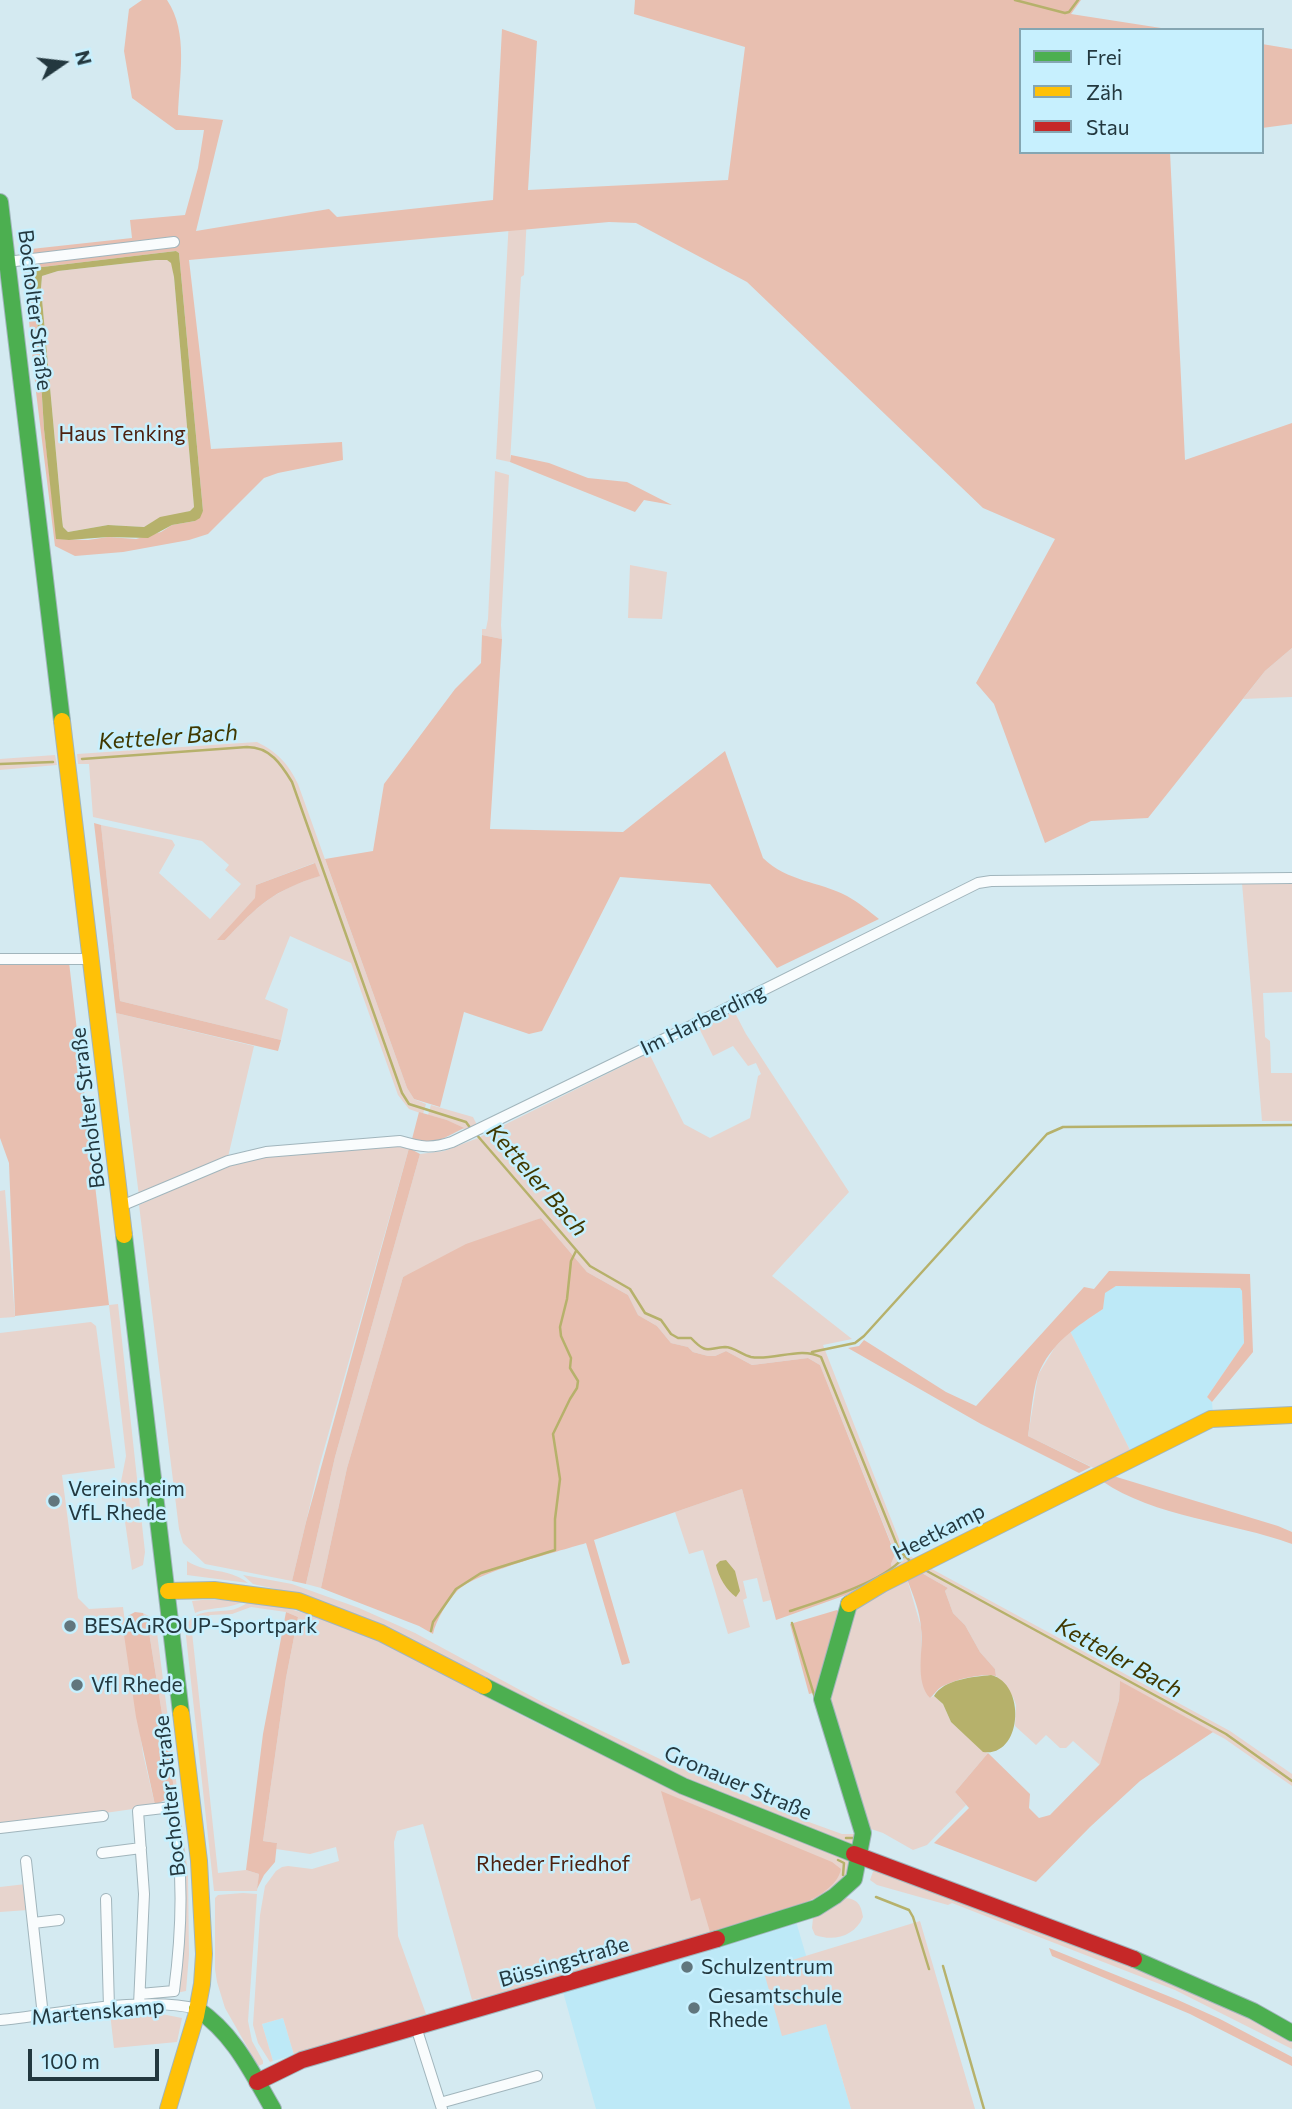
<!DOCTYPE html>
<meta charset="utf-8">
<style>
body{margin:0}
#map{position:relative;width:1292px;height:2109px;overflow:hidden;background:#d4eaf1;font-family:Commissioner,sans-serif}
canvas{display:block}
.legend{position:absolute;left:1019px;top:28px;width:245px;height:126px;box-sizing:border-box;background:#c7f0fe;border:2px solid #85a6b2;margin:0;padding:9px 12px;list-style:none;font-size:21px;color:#23383f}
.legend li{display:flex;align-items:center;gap:14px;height:35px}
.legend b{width:35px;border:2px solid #85a6b2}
.north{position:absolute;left:28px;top:28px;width:70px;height:70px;-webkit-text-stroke:5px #c7f0fe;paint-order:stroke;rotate:76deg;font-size:19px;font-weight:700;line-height:28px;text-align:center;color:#23383f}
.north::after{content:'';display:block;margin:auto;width:24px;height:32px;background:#23383f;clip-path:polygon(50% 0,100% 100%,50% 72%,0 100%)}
.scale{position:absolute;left:28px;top:2049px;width:131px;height:32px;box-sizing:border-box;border:4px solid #23383f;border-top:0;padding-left:9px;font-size:21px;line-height:24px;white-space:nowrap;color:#23383f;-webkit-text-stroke:5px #c7f0fe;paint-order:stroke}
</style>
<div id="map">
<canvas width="1292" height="2109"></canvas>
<ul class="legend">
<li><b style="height:9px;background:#4caf50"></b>Frei</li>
<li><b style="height:9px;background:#ffc107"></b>Zäh</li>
<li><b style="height:9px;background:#c62828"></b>Stau</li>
</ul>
<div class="north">N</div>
<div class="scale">100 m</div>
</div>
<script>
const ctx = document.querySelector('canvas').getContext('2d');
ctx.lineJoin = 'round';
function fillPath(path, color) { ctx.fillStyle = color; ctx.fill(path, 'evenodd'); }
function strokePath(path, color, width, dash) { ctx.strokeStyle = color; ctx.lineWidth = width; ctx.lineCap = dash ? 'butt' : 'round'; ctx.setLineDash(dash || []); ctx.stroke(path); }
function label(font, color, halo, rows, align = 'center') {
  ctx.font = font + ' Commissioner,sans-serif'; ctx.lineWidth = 5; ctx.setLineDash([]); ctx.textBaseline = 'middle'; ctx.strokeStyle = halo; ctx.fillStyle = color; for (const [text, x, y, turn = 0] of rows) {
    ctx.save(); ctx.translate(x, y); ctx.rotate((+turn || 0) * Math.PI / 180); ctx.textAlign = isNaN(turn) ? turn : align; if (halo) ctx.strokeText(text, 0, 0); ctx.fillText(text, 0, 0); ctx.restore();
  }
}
fillPath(new Path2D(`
 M1116 1286 1240 1288 1242 1291 1244 1343 1207 1397 1212 1402 1213 1414H1204L1130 1450 1070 1331 1103 1309 1104 1293Z
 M795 1918 851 2109H596L563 1992 708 1951 707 1944Z
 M283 2018 294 2055 273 2061 262 2024Z`), '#bde9f7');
fillPath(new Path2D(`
 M527 215 524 275 521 277 510 462 496 459 509 219Z
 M156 260H167L172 263 174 277 194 507 190 511 156 520 144 527 108 525 68 532 63 527 62 519 41 288 42 276 58 271Z
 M495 471 509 475 501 625 502 639 482 635V629H486L488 619Z
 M630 565 667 572 662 619 628 618Z
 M1292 648V697L1243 699 1265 671Z
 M257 742C277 752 288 763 298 784L407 1088 414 1099 426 1104 423 1114 409 1109 398 1095 351 963 290 936 265 999 288 1009 281 1040 120 1001 101 825 172 840 175 845 159 873 210 919 241 884 225 870 229 865 202 841 93 817 89 764H78L77 754ZM314 863 319 876C272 891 258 906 225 940H218L256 898V885Z
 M55 755 57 765 0 770V759Z
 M1242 883H1292V992L1263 993 1265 1037 1270 1041 1271 1073H1292V1121H1262Z
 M734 1011 746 1034 849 1192 772 1276 852 1339 823 1345 902 1547 915 1560 893 1571 891 1564 895 1553 820 1365 808 1358 752 1365 726 1351 715 1356H708L693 1352 688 1347 671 1343 657 1326 638 1315 628 1295 587 1272 541 1218 403 1277 347 1468 321 1588 306 1584 335 1457 420 1154 444 1151 478 1138 649 1053 684 1124 710 1138 750 1118 758 1076 761 1074 756 1063 748 1066 733 1046 713 1056 699 1028Z
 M116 1013 254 1046 228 1157 139 1196Z
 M431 1105 473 1117 477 1125 466 1130 447 1120 428 1115Z
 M378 1145 409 1148 319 1467 292 1581 205 1564 183 1543 179 1529 139 1205 227 1166 258 1157Z
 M5 1190 15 1317 0 1318V1191Z
 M118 1304 145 1552 143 1565 132 1570 120 1487 126 1456 109 1305Z
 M91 1322 96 1326 115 1468 62 1475 78 1598 89 1609 123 1607 143 1754 155 1805 136 1806 133 1809 0 1828V1333Z
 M1070 1331 1130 1450 1094 1468 1028 1436 1038 1375 1055 1347Z
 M742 1489 771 1600 763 1602 757 1578 743 1581 747 1598 743 1600 750 1627 728 1634 703 1550 689 1554 675 1512Z
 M187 1561C207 1574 228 1567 248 1583L187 1575Z
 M930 1568 1230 1731 1292 1774V1786L1225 1739 1120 1682 1119 1700 1100 1765 1073 1741 1066 1748H1060L1046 1735 1036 1745 1015 1726 1016 1705 1013 1697 996 1676 995 1669 980 1652 965 1625 953 1613 945 1591 948 1588 920 1572Z
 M243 1575 292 1584 359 1608 415 1633 544 1703 662 1760 806 1821 842 1834H857L855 1844 852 1845 679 1775 565 1721 368 1620 303 1595 253 1584Z
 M907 1579 921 1627V1671L930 1698 934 1696 943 1704 951 1722 983 1751 988 1753 955 1792 966 1805 927 1845 913 1850 883 1833 868 1828 828 1699 852 1612 858 1605Z
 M202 1600H246C230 1610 212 1606 195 1613L192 1601Z
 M251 1601C354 1617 441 1675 533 1721 636 1773 741 1818 849 1859L847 1878 815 1905 596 1971 472 2000 423 1824 397 1831 394 1842 398 1936 426 2014 294 2055 283 2018 262 2024 273 2061 270 2062 258 2043 253 2025 260 1915 265 1886 276 1871 282 1867 288 1866 312 1869 339 1861 336 1847 310 1854 276 1849 277 1843 263 1841 286 1678 298 1617 286 1612 251 1607 232 1614 210 1615 193 1626 192 1632 218 1873 246 1870 259 1874 257 1891H214L185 1627C195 1608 213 1613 231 1610 238 1609 245 1604 251 1601Z
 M143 1613 154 1619 157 1633 188 1873 189 1955 186 1991 176 1993C184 1956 186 1919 184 1881 182 1852 174 1824 175 1795L148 1626Z
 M874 1869C1016 1921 1158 1970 1292 2040V2049L1175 1990 952 1903 948 1905 877 1885 870 1880Z
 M26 1884 28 1910 0 1912V1887Z
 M243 1893 257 1894 248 2021 252 2041 263 2061V2064L258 2066 225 2008 217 1982 215 1969V1898L218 1895Z
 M845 1898C858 1899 861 1905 863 1917 855 1936 834 1942 815 1935L812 1928 813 1918 834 1903Z
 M920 1921 975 2109H851L826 2024 782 2036 763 1969Z
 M125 2011 151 2012 182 2018 177 2042 114 2048 110 2013Z`), '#e7d4cd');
fillPath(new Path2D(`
 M142 0H167C189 33 179 77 178 115L223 120 196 231 329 209 337 217 493 200 502 29 537 41 528 190 728 180 745 47 634 14 635 0H1081L1071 14 1174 30H1021V152H1170L1185 460 1292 423V648L1265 671 1148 818 1091 821 1045 843 994 704 976 683 1055 539 983 508 747 282 636 223 609 222 189 260 211 449 342 442 343 460 278 473 264 478 208 534 189 540 123 552 75 556 55 546 36 392 22 250 132 238 130 220 185 215 198 168 204 130H176L132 98 124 51 129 9ZM176 251 179 253 203 511 195 521 172 525 161 532 136 539 108 537 88 540 57 539 44 429 34 268Z
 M1262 44 1292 49V124L1262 128Z
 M511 455 549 463 588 478 627 482 672 505 644 500 635 512 510 462Z
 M482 635 502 639 490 829 623 832 725 751 763 858C788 882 818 881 847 896 858 902 869 911 879 919L777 968 710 884 620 877 542 1031 529 1034 464 1012 440 1107 414 1099 407 1088 325 859 373 851 384 784 455 689 481 663Z
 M94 823 101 825 120 1001 281 1040 278 1051 116 1013Z
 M315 863 320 876C272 891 259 905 225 940H217L255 898 256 885Z
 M0 962H69L109 1305 15 1316 9 1163 0 1138Z
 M419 1112 447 1120 464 1128C443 1138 437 1146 412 1139Z
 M409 1148 420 1154 335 1457 306 1584 292 1581 306 1522Z
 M541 1218 587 1272 628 1295 638 1315 657 1326 671 1343 688 1347 693 1352 708 1356H715L726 1351 752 1365 808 1358 820 1365 895 1554 891 1564 893 1571 846 1595 776 1620 742 1489 594 1540 630 1663 622 1665 586 1543C557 1552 476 1572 457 1591 447 1602 436 1620 433 1634L419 1626 321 1588 347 1468 403 1277 466 1244Z
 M1109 1271 1250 1274 1253 1352 1212 1402 1207 1397 1244 1343 1242 1291 1240 1288 1116 1286 1105 1293 1103 1309C1077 1326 1050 1344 1038 1375 1032 1394 1031 1417 1028 1436L1091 1467 1079 1473 981 1424 848 1348 859 1346 864 1340 946 1392 976 1406 1084 1287 1094 1289Z
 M1110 1475 1278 1526 1292 1532V1544C1232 1522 1154 1517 1102 1481Z
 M920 1572 948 1588 945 1591 953 1613 965 1625 980 1652 995 1669 996 1676C981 1673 957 1679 943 1686 937 1689 935 1694 930 1698 914 1681 924 1649 921 1628 920 1611 913 1595 907 1579Z
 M837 1610 841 1614 820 1691 809 1694 790 1624Z
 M135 1612 143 1613 148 1626 175 1795 155 1805 136 1717 123 1628 126 1617Z
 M286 1612 298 1617 286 1678 263 1841 277 1843 275 1862 264 1875 257 1889 259 1874 246 1870 263 1734Z
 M1120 1681 1213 1732 1140 1781 1090 1827 1036 1882 934 1843 969 1808 955 1792 988 1753 1030 1794 1029 1808 1039 1818 1050 1815 1100 1764 1119 1700Z
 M661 1791 832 1862 841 1869C834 1906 742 1923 710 1932L700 1898 691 1901Z
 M1049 1948 1178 2000 1220 2019 1292 2057V2066L1190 2014 1052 1956Z`), '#e8bfb0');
fillPath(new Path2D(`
 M176 251 179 253 203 511 200 518 195 521 172 525 148 538 108 537 69 540 56 539 44 429 34 268ZM156 260H167L171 263 174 277 194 507 190 511 160 517 144 527 108 525 68 532 63 527 62 519 41 288 42 276 58 271Z
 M726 1560 735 1571 740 1591 736 1597C727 1591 718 1576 716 1565L720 1561Z
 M991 1675C1027 1684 1022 1758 983 1752L951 1722 943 1704 934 1696C944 1679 973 1677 991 1675Z`), '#b6b16b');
strokePath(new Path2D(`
 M1015 0 1065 13 1069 12 1078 0
 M82 759 247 747C270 747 281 764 292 782L402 1093 409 1104 466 1122 471 1129
 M0 764 53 762
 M476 1134 590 1266 630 1289 645 1313 661 1320 671 1334 678 1338H691C707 1355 707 1348 725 1347 734 1347 742 1355 751 1357 774 1361 800 1346 821 1357L899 1550 911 1562
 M812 1352 855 1343 864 1336 1047 1134 1063 1127 1292 1125
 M925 1570 1226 1734 1292 1781
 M790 1611C821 1601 883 1582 903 1558
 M792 1623 815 1698
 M431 1631 433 1622 456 1589 481 1573 555 1550V1519L560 1479 553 1434 570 1399 577 1388 578 1381 570 1368 571 1358 561 1336 560 1327 567 1299 571 1261 576 1251
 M846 1838H853
 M838 1860 844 1863 843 1875
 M876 1897 909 1910 913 1917 929 1969
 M943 1966 984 2109`), '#b6b16b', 2.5);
const street = new Path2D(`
 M7 262 174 242
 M0 959H91
 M121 1206 228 1161 266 1152 400 1141C421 1147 431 1149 452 1142L691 1026 978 883 991 881 1292 878
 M0 1828 103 1816
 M102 1853 141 1848
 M26 1861 43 2016
 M106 1899 109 2008
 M33 1923 59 1920
 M139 2005 144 1894 138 1811 172 1807C184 1866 182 1931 174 1991L140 1994
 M0 2020C53 2015 147 1995 197 2009
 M416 2027 442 2109
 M440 2103 537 2076`);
const fast = new Path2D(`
 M0 202 62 721
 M124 1235 181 1713
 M484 1686 683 1786 854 1854
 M717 1939 816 1908 835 1896 854 1879 863 1833 822 1699 849 1604
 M1134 1959 1253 2011 1292 2033
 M197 2009C234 2034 251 2071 273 2109`);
const slow = new Path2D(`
 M62 721 124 1235
 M168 1591 214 1590 298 1601 381 1633 484 1686
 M849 1604 882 1584 1211 1419 1292 1415
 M168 2109 196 2016 202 1984 204 1954 199 1861 181 1713`);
const jam = new Path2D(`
 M854 1854 1134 1959
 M257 2082 302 2060 717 1939`);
strokePath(street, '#a1b5bc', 12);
strokePath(fast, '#a1b5bc', 18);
strokePath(slow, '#a1b5bc', 18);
strokePath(jam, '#a1b5bc', 18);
strokePath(street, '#f9fcfd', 10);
strokePath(fast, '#4caf50', 16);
strokePath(slow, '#ffc107', 16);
strokePath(jam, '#c62828', 16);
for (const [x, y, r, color] of [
 [54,1501,7,"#61767d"],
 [70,1626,7,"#61767d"],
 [77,1685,7,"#61767d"],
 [687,1967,7,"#61767d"],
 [694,2008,7,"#61767d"]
]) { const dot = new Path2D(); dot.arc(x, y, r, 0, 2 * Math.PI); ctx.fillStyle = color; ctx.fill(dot); strokePath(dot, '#c7f0fe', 2.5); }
label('21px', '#23383f', '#c7f0fe', [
 ["Bocholter Straße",35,310,83],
 ["Im Harberding",703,1020,-26],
 ["Bocholter Straße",88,1108,-97],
 ["Heetkamp",939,1532,-27],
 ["Gronauer Straße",738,1783,23],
 ["Bocholter Straße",170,1796,-96],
 ["Büssingstraße",564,1962,-16],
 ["Martenskamp",98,2012,-5]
]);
label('21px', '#4e2110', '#c7f0fe', [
 ["Haus Tenking",122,434],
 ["Rheder Friedhof",553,1864]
]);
label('21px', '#23383f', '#c7f0fe', [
 ["Vereinsheim",68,1489],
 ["VfL Rhede",68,1513],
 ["BESAGROUP-Sportpark",84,1626],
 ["Vfl Rhede",91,1685],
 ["Schulzentrum",701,1967],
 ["Gesamtschule",708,1996],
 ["Rhede",708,2020]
], 'left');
label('italic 23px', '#403800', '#c7f0fe', [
 ["Ketteler Bach",168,737,-4],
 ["Ketteler Bach",537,1180,49],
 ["Ketteler Bach",1119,1658,29]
]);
</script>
